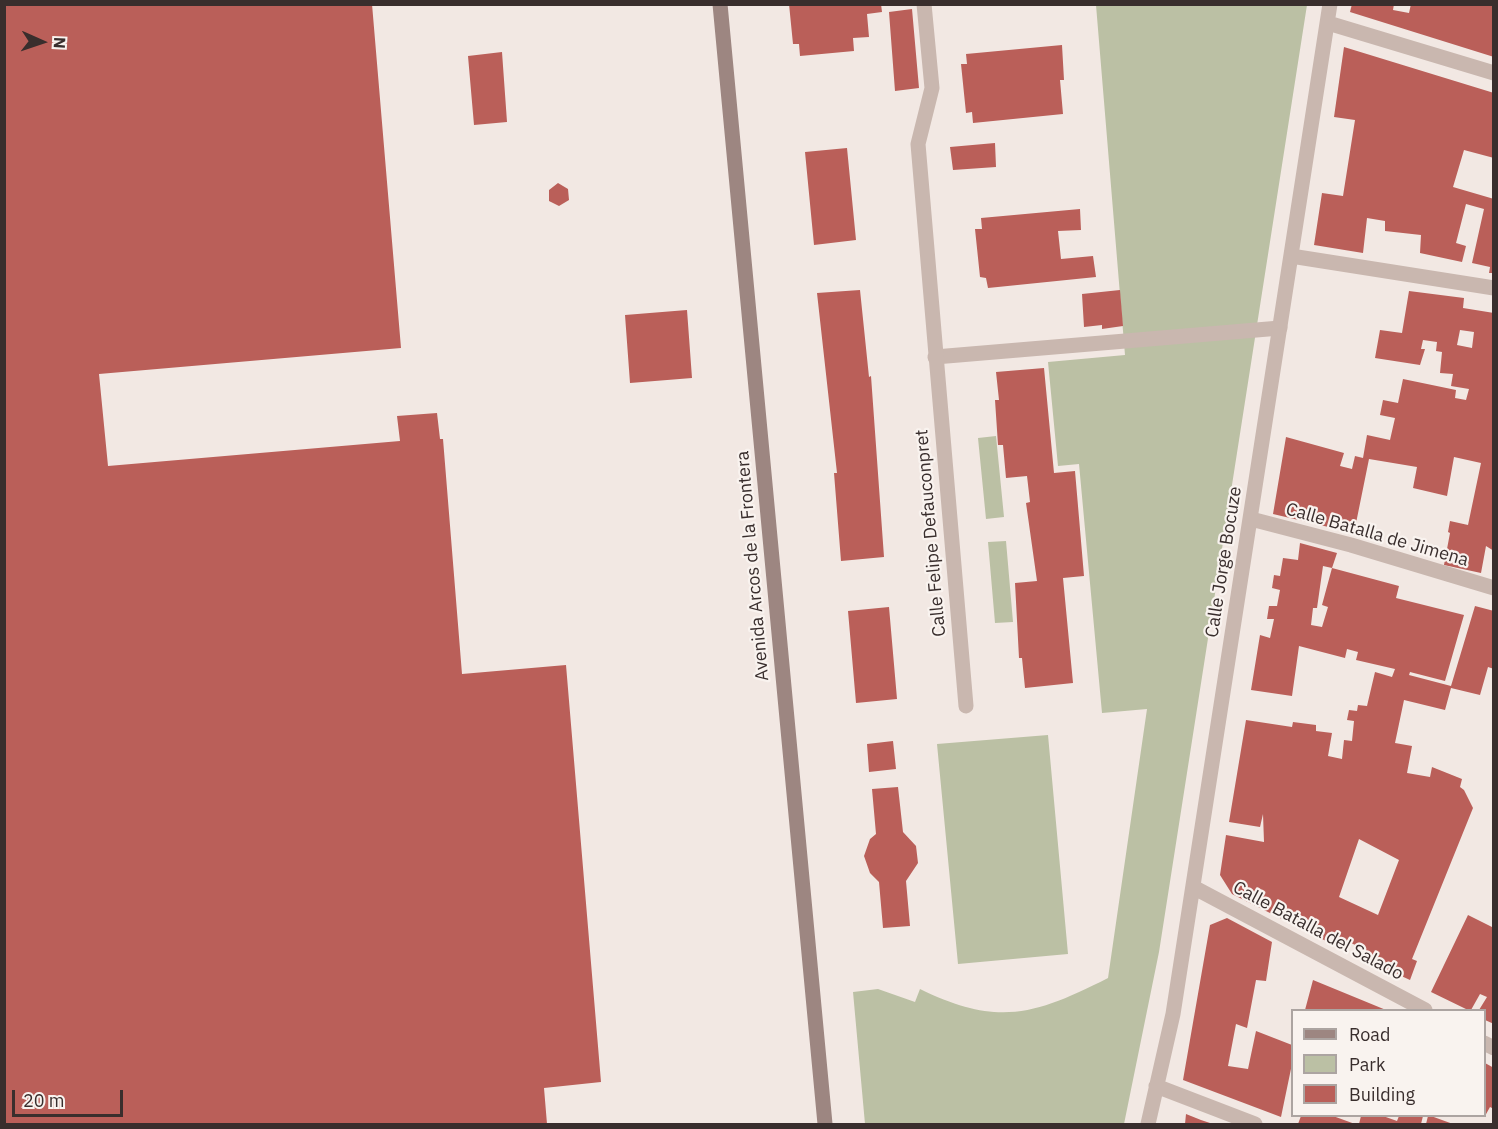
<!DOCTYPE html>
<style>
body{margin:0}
#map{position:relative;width:1498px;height:1129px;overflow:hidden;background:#f2e8e3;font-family:"IBM Plex Sans",sans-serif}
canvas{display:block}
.frame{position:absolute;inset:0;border:6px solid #392e2d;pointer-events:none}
.legend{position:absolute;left:1291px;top:1009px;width:195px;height:108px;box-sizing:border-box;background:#f9f3ef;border:2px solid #aca4a1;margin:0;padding:8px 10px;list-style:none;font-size:18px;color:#392e2d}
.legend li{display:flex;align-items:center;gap:12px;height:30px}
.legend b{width:30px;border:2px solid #aca4a1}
.north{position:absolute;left:12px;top:12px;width:60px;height:60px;-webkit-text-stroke:4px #f9f3ef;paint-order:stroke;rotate:93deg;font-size:16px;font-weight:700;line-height:24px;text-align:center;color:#392e2d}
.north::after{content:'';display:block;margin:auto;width:21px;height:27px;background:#392e2d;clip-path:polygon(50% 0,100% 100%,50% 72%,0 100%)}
.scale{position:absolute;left:12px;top:1090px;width:111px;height:27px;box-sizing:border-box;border:3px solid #392e2d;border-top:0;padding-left:8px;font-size:18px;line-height:21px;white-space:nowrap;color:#392e2d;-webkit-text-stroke:4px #f9f3ef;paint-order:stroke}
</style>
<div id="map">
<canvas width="1498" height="1129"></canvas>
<div class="frame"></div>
<ul class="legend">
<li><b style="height:8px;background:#9d8681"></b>Road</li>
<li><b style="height:16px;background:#bbc0a4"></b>Park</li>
<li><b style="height:16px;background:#ba5f59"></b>Building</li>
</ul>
<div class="north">N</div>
<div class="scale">20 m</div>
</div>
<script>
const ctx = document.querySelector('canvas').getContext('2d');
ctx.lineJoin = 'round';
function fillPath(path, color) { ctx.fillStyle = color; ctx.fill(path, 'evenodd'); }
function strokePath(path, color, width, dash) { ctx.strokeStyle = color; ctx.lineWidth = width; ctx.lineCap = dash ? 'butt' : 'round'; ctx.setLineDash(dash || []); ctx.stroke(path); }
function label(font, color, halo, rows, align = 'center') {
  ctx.font = font + ' "IBM Plex Sans",sans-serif'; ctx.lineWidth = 4.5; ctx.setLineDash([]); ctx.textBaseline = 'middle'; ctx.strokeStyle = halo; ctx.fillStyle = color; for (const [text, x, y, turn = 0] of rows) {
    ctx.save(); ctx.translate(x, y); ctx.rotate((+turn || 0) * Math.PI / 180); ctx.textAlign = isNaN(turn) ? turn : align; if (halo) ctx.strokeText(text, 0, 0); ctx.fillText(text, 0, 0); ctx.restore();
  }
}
fillPath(new Path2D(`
 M1096 5H1307L1159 952 1124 1124H865L853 992 878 989 915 1002 920 989C998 1027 1035 1015 1108 978L1147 709 1102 713 1079 464 1058 466 1048 362 1125 355Z
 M996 436 1004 517 986 519 978 438Z
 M1006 541 1013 622 995 623 988 542Z
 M1048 735 1068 954 958 964 937 744Z`), '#bbc0a4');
fillPath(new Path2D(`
 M4 4H372L401 348 99 374 108 466 400 441 397 416 437 413 440 439H443L462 674 566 665 601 1082 544 1088 547 1124H4Z
 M789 4H881L882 12 867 14 869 37 853 38 854 51 800 56 799 44H793Z
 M1352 4H1394L1393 10 1409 13 1411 4H1494V57L1350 12Z
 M912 9 919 88 895 91 889 12Z
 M1062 45 1064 80H1060L1063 114 973 123 972 112 966 113 961 64H967L966 54Z
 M1344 47 1494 93V158L1464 150 1453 187 1494 199V273H1489L1490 267 1472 263 1484 209 1466 204 1456 243 1466 246 1462 262 1420 253 1421 235 1385 231V221L1367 218 1363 253 1314 245 1322 193 1343 196 1355 120 1334 117Z
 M502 52 507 122 474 125 468 56Z
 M995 143 996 167 953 170 950 147Z
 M847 148 856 240 814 245 805 152Z
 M558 183 568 189 569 200 559 206 549 201V190Z
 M1080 209 1081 230 1058 231 1061 259 1093 256 1096 277 988 288 986 278 980 277 975 229H982L981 218Z
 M860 290 869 377 871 376 884 557 841 561 834 473H837L817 293Z
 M1120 290 1123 326 1102 329V325L1084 327 1082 294Z
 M1409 291 1464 298 1463 308 1494 313V551L1486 546 1481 573 1444 565 1450 533 1448 532 1450 521 1468 525 1481 463 1454 457 1447 496 1413 488 1417 467 1369 459 1354 533 1273 514 1286 437 1344 453 1340 466 1352 469 1355 456 1363 458 1367 435 1390 440 1395 418 1380 415 1383 400 1398 403 1403 379 1456 390 1455 398 1466 400 1469 389 1451 386 1453 374 1440 373 1442 352 1436 351 1437 342 1423 340 1421 349H1425L1420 365 1375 358 1380 330 1402 333ZM1460 330 1474 332 1472 348 1457 345Z
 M687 310 692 378 630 383 625 315Z
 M1044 368 1054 473 1075 471 1084 576 1063 578 1073 683 1025 688 1022 658H1019L1015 583 1037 581 1026 503 1030 502 1027 476 1006 478 1003 445H998L995 400H999L996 372Z
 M1300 543 1337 553 1332 568 1323 566 1317 608H1313L1311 625 1322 627 1328 607 1322 605 1332 568 1399 586 1396 598 1464 615 1445 681 1410 672 1409 675 1451 686 1475 606 1494 611V669L1488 667 1480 695 1451 688 1445 710 1404 700 1395 743 1412 746 1407 773 1430 777 1432 767 1462 779 1460 787 1464 790 1473 808 1412 959 1417 961 1410 980 1360 957 1364 949 1329 933 1326 941 1232 894 1220 875 1226 835 1264 842 1263 814 1260 827 1229 822 1246 720 1292 727 1293 722 1316 725V731L1332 733 1328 756 1342 759 1344 740 1352 741 1354 721 1347 720 1349 710 1357 711 1358 705 1367 706 1375 672 1392 677 1395 669 1356 660 1358 652 1347 649 1345 658 1299 646 1292 696 1251 690 1260 635 1270 638 1274 619H1267L1269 606H1277L1280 590 1272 588 1274 575 1280 576 1283 558 1298 560ZM1359 839 1399 860 1378 915 1339 897Z
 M889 607 897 699 856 703 848 611Z
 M893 741 896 769 869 772 867 744Z
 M898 787 903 832 916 846 918 863 906 881 910 926 883 928 879 882 870 873 864 856 870 839 876 834 872 789Z
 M1468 915 1494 928V1024L1485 1020 1484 1010H1479L1487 997 1480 994 1471 1010H1468L1431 992Z
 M1227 918 1272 942 1266 981 1256 980 1247 1028 1236 1024 1228 1066 1248 1069 1256 1031 1292 1045V1064L1281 1117 1183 1080 1210 925Z
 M1313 980 1386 1010H1305Z
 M1485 1063 1494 1068V1109L1490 1107 1485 1116Z
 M1186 1114 1201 1120 1213 1124H1185Z
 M1301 1116H1333L1355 1124H1298Z
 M1361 1116H1383L1397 1121 1399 1116H1423L1421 1124H1359Z
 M1428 1116H1431L1453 1124H1426Z`), '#ba5f59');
strokePath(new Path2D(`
 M935 357 1280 328`), '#c9b7af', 15);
strokePath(new Path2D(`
 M924 4 932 88 918 144 966 706
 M1328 23 1494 73
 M1291 256 1494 288
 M1251 519 1351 545 1494 588
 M1193 887 1425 1010
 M1484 1043 1494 1048
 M1156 1086 1255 1124
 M1148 1124 1173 1014 1330 4`), '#c9b7af', 15);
strokePath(new Path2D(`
 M720 4 825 1124`), '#9d8681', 15);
label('18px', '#392e2d', '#f9f3ef', [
 ["Calle Felipe Defauconpret",931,533,-95],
 ["Calle Batalla de Jimena",1377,535,16],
 ["Calle Jorge Bocuze",1224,562,-81],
 ["Avenida Arcos de la Frontera",753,566,-95],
 ["Calle Batalla del Salado",1318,931,28]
]);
</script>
